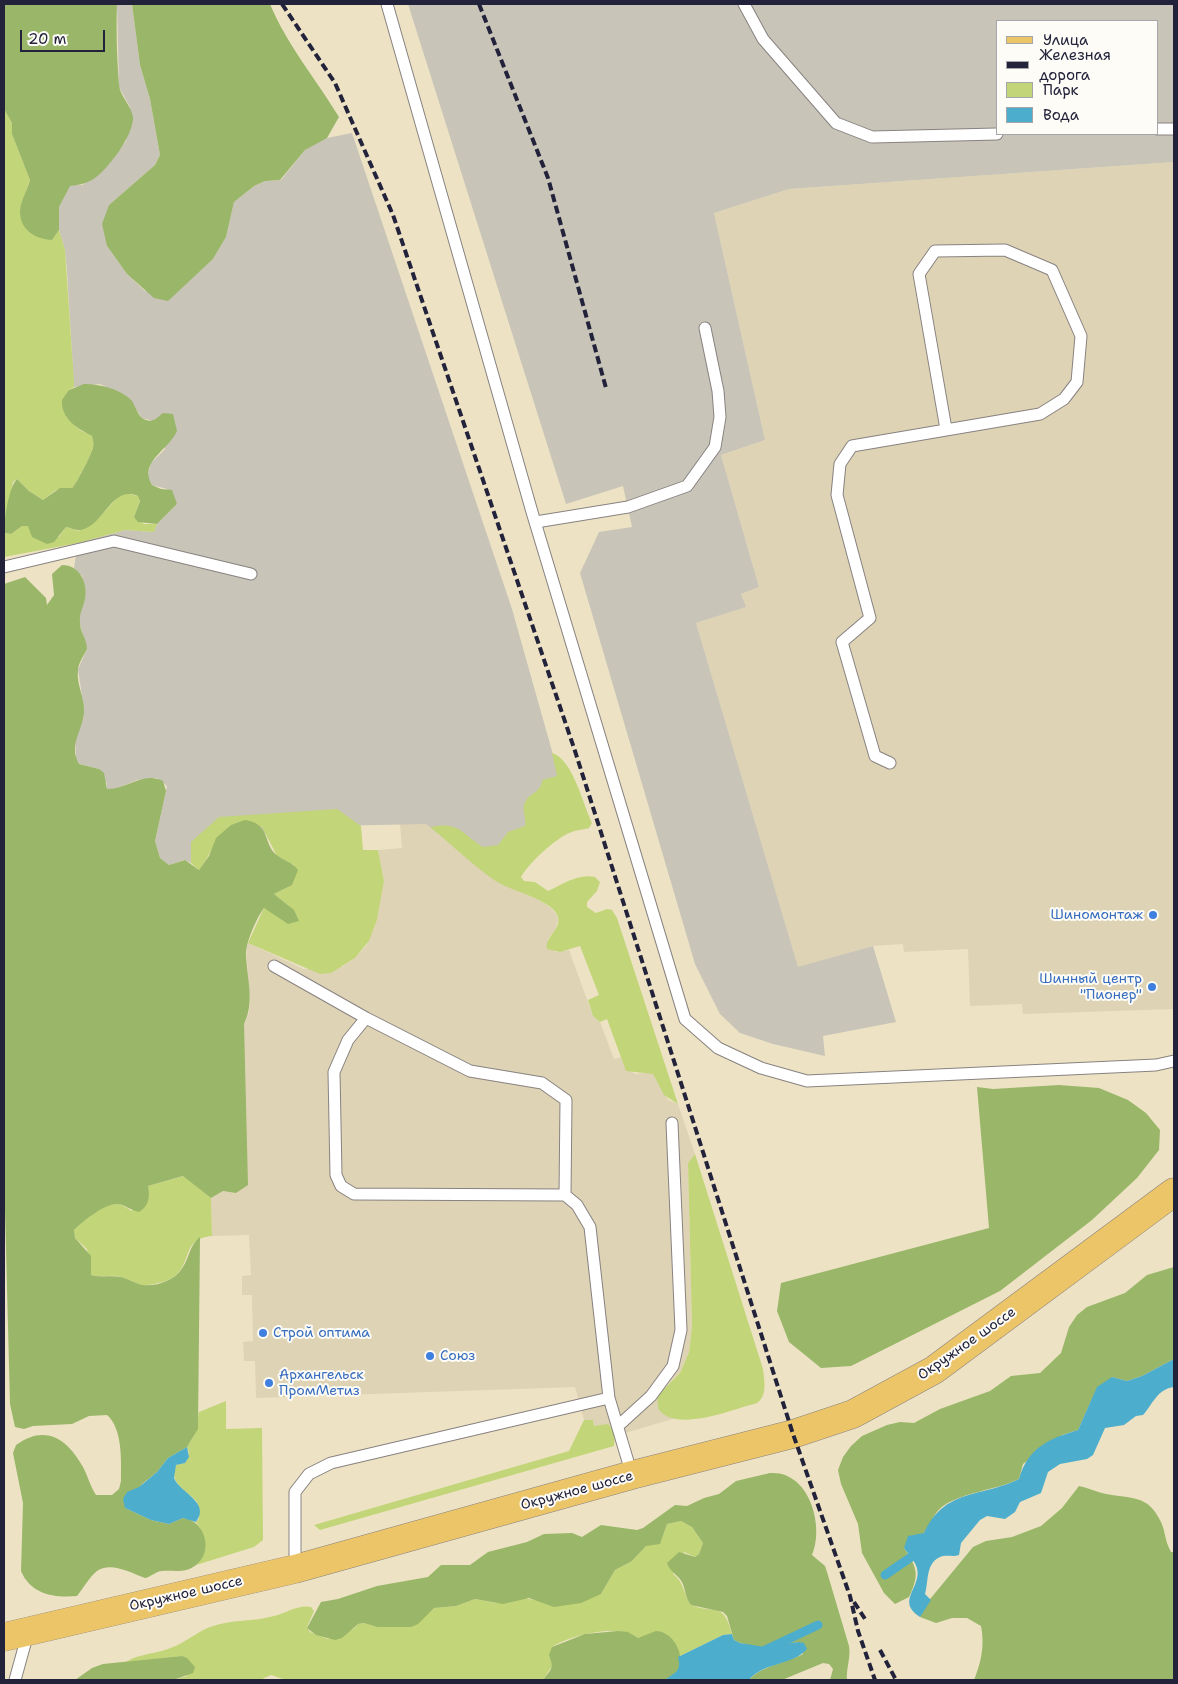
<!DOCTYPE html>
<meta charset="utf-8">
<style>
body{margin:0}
#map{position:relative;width:1178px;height:1684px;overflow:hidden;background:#ede3c4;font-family:"Shantell Sans",sans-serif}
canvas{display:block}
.frame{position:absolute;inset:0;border:5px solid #22223b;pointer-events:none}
.legend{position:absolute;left:996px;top:20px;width:162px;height:115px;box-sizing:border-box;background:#fdfcf7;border:1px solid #a5a5ac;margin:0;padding:6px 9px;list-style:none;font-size:15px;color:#22223b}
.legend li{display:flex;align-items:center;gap:10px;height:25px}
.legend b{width:25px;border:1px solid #a5a5ac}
.scale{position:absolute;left:20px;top:30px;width:85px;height:22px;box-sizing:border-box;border:2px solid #22223b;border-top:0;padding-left:6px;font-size:15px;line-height:18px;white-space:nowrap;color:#22223b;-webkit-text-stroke:4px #fdfcf7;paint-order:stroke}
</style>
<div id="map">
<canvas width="1178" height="1684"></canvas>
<div class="frame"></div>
<ul class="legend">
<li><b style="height:6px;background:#edc569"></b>Улица</li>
<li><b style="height:6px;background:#22223b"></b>Железная дорога</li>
<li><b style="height:14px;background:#c2d579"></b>Парк</li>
<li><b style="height:14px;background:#4dadcc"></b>Вода</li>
</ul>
<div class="scale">20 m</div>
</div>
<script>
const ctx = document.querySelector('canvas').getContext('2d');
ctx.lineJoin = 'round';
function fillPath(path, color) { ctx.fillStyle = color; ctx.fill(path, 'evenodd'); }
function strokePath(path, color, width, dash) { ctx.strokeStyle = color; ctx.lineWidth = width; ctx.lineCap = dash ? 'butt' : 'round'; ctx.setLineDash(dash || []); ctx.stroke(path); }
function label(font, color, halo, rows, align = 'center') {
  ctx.font = font + ' "Shantell Sans",sans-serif'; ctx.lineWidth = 4; ctx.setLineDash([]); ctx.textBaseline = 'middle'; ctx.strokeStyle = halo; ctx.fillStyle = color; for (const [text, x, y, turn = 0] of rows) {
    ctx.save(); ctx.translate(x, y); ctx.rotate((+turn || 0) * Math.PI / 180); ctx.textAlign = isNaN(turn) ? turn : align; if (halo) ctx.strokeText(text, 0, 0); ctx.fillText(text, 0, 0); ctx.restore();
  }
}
fillPath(new Path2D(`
 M1174 162V1009L1023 1014 1022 1004 970 1006 968 949 904 952 903 944 873 946 798 968 696 623 745 607 741 594 759 587 721 455 765 440 714 213 789 189Z
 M400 824H426L498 882 539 900 551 908 557 915 558 920 555 930 548 939 556 952 569 950 593 1016 600 1022 614 1059 621 1057 625 1067 635 1074 649 1072 653 1074 668 1100 678 1104 695 1154 688 1163 692 1327 689 1352 680 1373 660 1391 662 1412 676 1418 615 1436 594 1426 593 1420H584L575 1387 256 1398 255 1361H244L243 1342 253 1341 252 1295H242V1276L251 1275 249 1235 212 1236 211 1198 223 1191 236 1193 244 1024 249 1013 250 1002 246 948 248 943 304 969 342 967 355 958 367 945 377 920 384 881 378 850 402 848Z`), '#ded3b5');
fillPath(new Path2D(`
 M117 4H132L140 65 150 99 160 155 155 165 109 205 107 246 127 274 145 291 177 292 213 259 226 237 234 202 254 186 265 181 281 180 305 150 315 143 327 138 352 133 512 609 572 822 498 882 426 824 331 826 191 842V863L184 860 169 865 160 858 155 841 167 786 157 778 137 780 113 790 107 789V784L99 769 79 764 76 759 75 736 83 720 84 710 78 669 87 649 79 621 80 609 85 599V587L82 576 74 568 78 543 125 530 154 532 157 524 177 504 167 489 152 485 149 480 148 475 151 463 165 449 157 418 153 421 142 418 129 399 100 384 74 387 67 271 65 250 59 230V207L70 185H82L103 170 126 141 130 107 119 87Z
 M408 4H1174V162L789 189 714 213 765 440 721 455 759 587 741 594 746 607 696 623 798 967 873 946 896 1022 823 1036 825 1056 773 1044 740 1033 720 1014 695 964 580 573 599 532 632 527 623 486 566 504ZM997 21H1157V134H997Z`), '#c8c4b8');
fillPath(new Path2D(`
 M4 109 12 123V134L30 180 20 209 52 240 59 230 65 250 74 382V387L69 390 66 417 80 430 92 436C93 440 94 444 93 448 91 455 76 485 72 488L56 490 43 500 29 491 17 479 13 482 4 527Z
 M125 493 138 496 140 500 134 517 144 524H157L154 532 125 530 78 543 4 557V527L5 533 11 534 22 526H29L32 537H59L66 527 79 531 96 521 119 496Z
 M552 753C573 759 583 805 592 823L589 828C582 830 574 830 567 834 553 841 528 864 521 877L524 881 535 882 548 891C563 884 578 873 595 877L600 882 597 891 587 902V907L596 913 607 909 612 910 617 918 678 1104 664 1095 653 1074 626 1071 607 1019 600 1022 593 1016 588 1000 599 995 580 946 560 952 547 949C545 936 561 930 558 917 554 901 513 891 499 883 479 871 449 842 430 827 459 821 461 833 483 847L498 845 508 832 525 826C527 818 521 809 525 802 529 793 542 792 542 780L557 776Z
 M337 809 361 826 363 850H378L384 881 377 920 369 941 355 958 331 973 320 974 248 943 264 908 274 913 283 921 289 906 274 894 288 887 294 865 277 856 262 827 238 822C212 836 215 850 199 870L191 863V842L219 817Z
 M695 1154 763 1369C764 1380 768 1395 757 1403 734 1409 679 1432 660 1411 657 1407 658 1401 657 1396L680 1373 689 1352 692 1327 688 1163Z
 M184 1176 211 1198 212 1236C176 1239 197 1272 163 1282 157 1283 149 1286 143 1285 136 1284 129 1279 121 1277 111 1274 101 1278 91 1275L87 1249 75 1238 74 1230C82 1221 104 1203 118 1204 122 1204 128 1209 132 1211L148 1186Z
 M226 1401V1429L262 1428 263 1540 254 1547 196 1565C209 1552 206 1536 196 1522L199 1519 197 1502C187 1490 168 1484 176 1465L185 1463 189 1453 187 1447 194 1436 199 1412Z
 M584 1420H593L594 1426 608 1424C615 1431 615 1437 614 1446L320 1530 314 1525 569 1451Z
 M681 1521 692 1527 703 1543 699 1554 695 1557 684 1552 673 1574C685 1583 683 1594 691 1605 717 1615 723 1601 732 1634L723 1635 678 1657V1648L645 1637 637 1638C620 1623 570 1635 552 1647L551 1659 552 1666 543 1680H286L271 1675 260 1680H173L187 1676 182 1656 126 1662C140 1653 158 1654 173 1647 186 1642 197 1632 210 1627 232 1619 253 1622 274 1616 286 1613 299 1604 311 1607L314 1611 307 1627 310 1632 328 1639 353 1629 358 1624 364 1623 377 1627H411L434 1608 456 1606 475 1599 496 1603 523 1598 535 1600 601 1594 615 1570 632 1561 646 1546 662 1538 667 1524Z`), '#c2d579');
fillPath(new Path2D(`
 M4 4H117C116 30 117 59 119 85 120 96 131 105 133 117 134 135 107 171 92 180 84 184 78 185 70 186L59 207V230L52 240C35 239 20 230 20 211 20 202 28 189 30 180L12 134V123L4 109Z
 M132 4H270C287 45 316 79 339 117L327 138 305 150 280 180 265 181 254 186 234 202 226 237 213 259 168 301 154 298 127 274 107 246 102 224 109 205 155 165 160 155 150 99 140 65Z
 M84 384C99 384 121 389 132 401 136 407 138 418 146 420 153 423 158 417 163 413L173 414 177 431C169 450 138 462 152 485L161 489 172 490 177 504 157 524 138 522 134 517 140 501 138 496C111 485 105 525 81 530 77 531 71 528 66 527L54 542 47 544 32 537 28 526H22L11 534 5 533C3 523 9 486 17 479L29 491 43 500 60 488H72C76 485 91 455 93 448 94 444 93 440 92 436 77 428 61 419 62 400L69 390Z
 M62 565C80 565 88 583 85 599 83 608 79 613 80 623 80 632 87 639 87 649 84 655 78 664 78 670 76 684 85 698 84 712 83 731 68 744 79 764L99 769 104 773 107 789C126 790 143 771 163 781L166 791 155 841 160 858 169 865 185 860 199 870 209 856 216 838 231 825 245 820C272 824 262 845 278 856 285 861 292 862 298 870L292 885 274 894 294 910 299 921 288 924 264 908C257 917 245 944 246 955 247 979 255 1002 244 1024L248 1185 236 1193 223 1191 211 1198 183 1176 148 1186C150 1197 149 1206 139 1212 132 1211 124 1204 117 1204 104 1204 83 1221 74 1230L75 1238 91 1256V1275C102 1278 111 1275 121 1277 129 1279 136 1284 143 1285 156 1287 174 1280 181 1270 190 1258 188 1247 200 1237L198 1429 187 1447 168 1458 157 1472 142 1484 125 1508 151 1520 169 1524 183 1518C205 1520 214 1552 196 1565 184 1574 175 1570 162 1571 156 1571 151 1577 145 1578 132 1573 110 1561 97 1571 90 1576 83 1589 77 1596 55 1598 31 1595 21 1571L23 1503 13 1453 16 1445C45 1424 67 1438 83 1467 88 1476 90 1486 96 1495H112L119 1489 121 1481C121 1461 123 1429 107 1415L89 1416 72 1424 33 1426 24 1429 15 1427 10 1404 4 1171V584L25 577 46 598 47 605 54 595 52 574Z
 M1059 1085 1099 1088 1128 1100 1146 1113 1160 1130 1159 1150 1137 1178 1092 1220 1000 1291 851 1366 821 1368 789 1342 777 1311 781 1283 989 1228 977 1087 993 1089Z
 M1174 1267V1359L1142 1376 1127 1381 1112 1377 1091 1401 1078 1430 1062 1435 1023 1464 1019 1479C994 1491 966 1491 943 1506 932 1514 931 1526 923 1534 918 1539 910 1543 904 1548 917 1568 920 1574 909 1597L895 1604 884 1593 862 1553 858 1524 841 1484 838 1470 843 1457 851 1446 862 1436 887 1425 900 1422 914 1423 940 1409 990 1391 1011 1376 1040 1373 1061 1353 1069 1327 1077 1315 1087 1307 1125 1293 1147 1275Z
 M770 1473C809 1470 825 1526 812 1555L825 1566 827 1572 849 1646C851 1658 846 1668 847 1680H830L833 1669 829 1664 823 1663 782 1680H749C759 1667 788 1662 803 1654L798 1642 765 1648 740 1643 734 1640 727 1616 723 1612 691 1605C685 1598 686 1590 682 1582 678 1575 670 1572 667 1563L679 1552 695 1557 699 1554 703 1543 692 1527 681 1521 667 1524 660 1544 646 1546 632 1561 615 1570 601 1594 581 1603 554 1607 529 1598 503 1604 475 1599 456 1606 434 1608 418 1624 411 1627H377L364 1623 358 1624 342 1638 335 1640 316 1635 307 1628 321 1602 338 1599 377 1586 428 1577 441 1565H470L488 1552 527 1542 544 1534 572 1533 582 1537 601 1525 637 1530 643 1528 675 1505 687 1506 704 1498 719 1494 736 1481Z
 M1079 1486C1088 1488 1097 1492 1106 1494 1131 1499 1148 1494 1161 1522 1166 1533 1164 1539 1171 1552H1174V1680H974C981 1663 985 1645 981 1626L967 1618H952L936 1623 920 1617 926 1604 973 1547 986 1541 1012 1537 1041 1526 1062 1508Z
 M618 1631 628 1632 638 1638 656 1631C676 1632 688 1661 675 1675 672 1678 668 1677 665 1680H543C552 1668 554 1669 549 1655L552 1647 585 1634Z
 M182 1656 187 1658 195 1667 193 1673 173 1680H75L92 1668 103 1664Z`), '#99b669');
fillPath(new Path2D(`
 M1174 1359V1387C1157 1389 1153 1404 1143 1415L1136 1416 1124 1425 1105 1428 1093 1455 1087 1459 1060 1464 1048 1472 1041 1493 1020 1502 1015 1512 1005 1519 987 1516 980 1520 961 1543 959 1555C954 1557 949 1555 943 1556 925 1561 929 1581 925 1594L931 1600 920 1617C895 1601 922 1588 917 1568 915 1561 908 1554 904 1548L908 1536 924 1533C945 1488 980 1498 1019 1479 1028 1448 1048 1439 1078 1430L1097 1387 1112 1377 1127 1381 1142 1376Z
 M187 1447 189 1457 185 1463 176 1465 174 1478C180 1493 211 1502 196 1522L183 1518 169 1524 151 1520 125 1508 123 1499 127 1492 139 1487 157 1472 168 1458Z
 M732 1634 734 1640 740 1643 765 1647 798 1642 804 1643 807 1649C792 1666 763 1662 749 1680H665C674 1673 682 1672 678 1657L723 1635Z`), '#4dadcc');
strokePath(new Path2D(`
 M885 1575 920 1551
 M761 1652 818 1625`), '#4dadcc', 9);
const service = new Path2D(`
 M387 4 532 512 685 1019 718 1048 761 1068 807 1081 1156 1065 1174 1061
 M744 4 763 39 836 123 872 137 997 134
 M1157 129H1174
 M536 522 628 507 687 486 715 447 720 417 718 391 705 328
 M4 567 114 541 251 574
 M890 763 875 756 842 642 870 618 837 495 840 464 852 446 1040 414 1064 399 1077 382 1081 336 1052 270 1005 250 935 251 919 274 946 429
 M274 966 366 1018 470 1071 542 1083 566 1100 565 1195
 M366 1018 348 1040 334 1072 336 1175 341 1186 354 1194 565 1195 577 1205 590 1227 609 1398 632 1475
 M618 1426 651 1396 673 1366 681 1330 672 1123
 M295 1569V1492L309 1474 331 1463 609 1398
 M15 1680 28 1633`);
const primary = new Path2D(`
 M4 1637 295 1569 632 1475 793 1434 853 1414 934 1370 1174 1192`);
strokePath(service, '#888280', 13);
strokePath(primary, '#888280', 29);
strokePath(service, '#fff', 11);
strokePath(primary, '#edc569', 28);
strokePath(new Path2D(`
 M282 4 335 83 393 215 575 751 793 1434 850 1596 858 1631 875 1680
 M479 4 548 178 606 388
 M854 1602 867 1622
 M880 1650 896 1680`), '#22223b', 4, [8, 4]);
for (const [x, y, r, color] of [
 [1153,915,5,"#3f7fe0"],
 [1152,987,5,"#3f7fe0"],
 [263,1333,5,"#3f7fe0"],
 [430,1356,5,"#3f7fe0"],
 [269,1383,5,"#3f7fe0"]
]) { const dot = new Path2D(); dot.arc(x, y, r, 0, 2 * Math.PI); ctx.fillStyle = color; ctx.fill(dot); strokePath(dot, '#fdfcf7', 2); }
label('14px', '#366cbe', '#fdfcf7', [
 ["Шиномонтаж",1143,915,"right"],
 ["Шинный центр",1142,979,"right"],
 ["\"Пионер\"",1142,995,"right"],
 ["Строй оптима",273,1333],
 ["Союз",440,1356],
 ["Архангельск",279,1375],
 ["ПромМетиз",279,1391]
], 'left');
label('14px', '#22223b', '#fdfcf7', [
 ["Окружное шоссе",967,1344,-35],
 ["Окружное шоссе",577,1491,-15],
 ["Окружное шоссе",186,1594,-13]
]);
</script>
